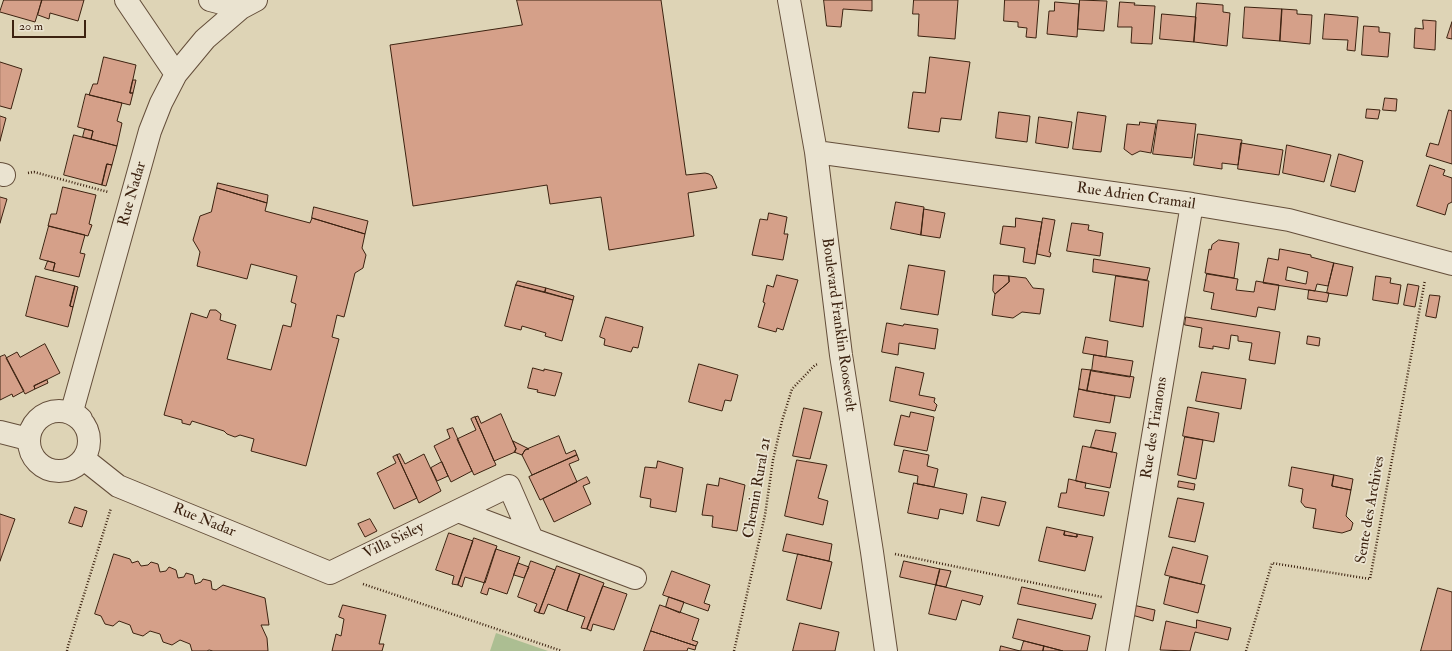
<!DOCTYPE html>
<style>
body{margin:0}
#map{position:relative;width:1452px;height:651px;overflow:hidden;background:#ded4b6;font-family:"IM FELL Double Pica",serif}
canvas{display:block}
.scale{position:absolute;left:12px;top:20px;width:74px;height:18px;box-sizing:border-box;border:2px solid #3c2210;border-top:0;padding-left:5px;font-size:12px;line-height:14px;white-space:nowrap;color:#3c2210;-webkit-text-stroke:3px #eae3d0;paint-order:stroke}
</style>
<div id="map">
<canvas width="1452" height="651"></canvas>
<div class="scale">20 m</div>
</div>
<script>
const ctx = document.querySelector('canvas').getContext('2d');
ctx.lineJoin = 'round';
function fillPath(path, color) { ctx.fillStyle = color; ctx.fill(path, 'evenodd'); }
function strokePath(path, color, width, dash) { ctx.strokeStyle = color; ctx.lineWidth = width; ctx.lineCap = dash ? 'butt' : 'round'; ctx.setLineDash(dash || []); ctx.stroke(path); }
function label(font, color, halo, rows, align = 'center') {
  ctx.font = font + ' "IM FELL Double Pica",serif'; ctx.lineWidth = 3.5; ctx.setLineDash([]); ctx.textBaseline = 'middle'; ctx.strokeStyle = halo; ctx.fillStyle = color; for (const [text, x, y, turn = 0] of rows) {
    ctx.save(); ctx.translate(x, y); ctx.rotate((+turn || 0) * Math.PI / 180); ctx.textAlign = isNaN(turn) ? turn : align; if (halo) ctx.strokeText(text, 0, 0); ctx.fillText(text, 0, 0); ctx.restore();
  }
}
fillPath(new Path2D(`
 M496 633 548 651H490Z`), '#acbe92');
const building = new Path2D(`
 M4 0H42L35 22 0 12Z
 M42 0H84L78 21 50 13 49 19 38 15Z
 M517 0H661L686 175 705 173 709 174 712 176 717 188 688 193 694 236 609 250 601 197 550 204 547 185 413 206 390 45 522 25Z
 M824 0H872V11L843 9 841 27 827 26Z
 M914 0H958L955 39 918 36 919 14H913Z
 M1005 0H1039L1036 38 1026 37 1027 28 1018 27V22L1004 21Z
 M1080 0 1107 1 1104 31 1078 29Z
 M1055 2 1079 4 1077 37 1047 34 1049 11H1054Z
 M1120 2 1135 3 1134 5 1155 6 1152 44 1131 43 1132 27H1118Z
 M1197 3 1223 5V12L1230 13 1227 46 1194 42Z
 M1245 7 1282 9 1280 41 1243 38Z
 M1282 9 1297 10V14L1312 15 1310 44 1280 41Z
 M1162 14 1196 17 1194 42 1160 39Z
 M1325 14 1358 17 1355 51 1347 50 1348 40 1323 39Z
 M1423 20 1436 21 1435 50 1414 48 1415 28 1423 29Z
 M1452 22V39L1447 38Z
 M1364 26 1379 27V32L1390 33 1388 57 1362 55Z
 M104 57 136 65 130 93H133L130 105 89 95 93 84H97Z
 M930 57 970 62 961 120 941 118 939 132 908 128 913 92 925 93Z
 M0 62 22 69 11 109 0 106Z
 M133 80H136L133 93H130Z
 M86 94 122 103 117 121 122 123 117 146 91 139 93 131 78 127Z
 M1385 98 1397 99 1396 111 1383 110Z
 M1367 109 1380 110 1378 119 1366 118Z
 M1449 110 1452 111V164L1426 156 1430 143 1438 145Z
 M999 112 1030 116 1027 142 996 138Z
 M1078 112 1106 116 1101 152 1073 149Z
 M0 116 6 118 0 141Z
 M1039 117 1072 122 1068 148 1036 143Z
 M1158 120 1196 124 1192 158 1153 154Z
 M1140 122 1156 124 1151 153 1140 151 1132 155 1124 149 1127 124 1139 125Z
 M85 129 93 131 91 139 83 137Z
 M1198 134 1242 140 1238 165 1222 163V169L1194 165Z
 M74 135 117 146 112 165 107 164 102 185 64 175Z
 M1241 143 1283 150 1279 175 1238 169Z
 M1287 145 1331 155 1324 182 1283 173Z
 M1339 154 1363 161 1355 192 1331 186Z
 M107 164 112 165 106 186 102 185Z
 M1430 165 1445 170 1443 175 1452 178V202L1448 204 1445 215 1417 206Z
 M218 183 268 195 267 203 217 188Z
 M63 187 96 195 89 224 92 225 88 236 48 226 51 214H56Z
 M217 188 267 203 265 211 310 223 312 218 365 234 362 248 366 255 363 268 355 273 344 317 337 315 332 337 339 339 306 466 251 451 254 439 240 435 235 437 227 434 224 431 192 421 190 425 182 423V420L164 415 191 313 207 318 210 310H216L221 314 220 320 236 325 227 359 271 370 283 325 291 327 296 304 291 302 297 276 251 264 247 279 197 266 200 252 193 240 200 216 211 212Z
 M0 197 7 199 0 223Z
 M896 202 924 207 921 235 891 229Z
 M314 207 368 221 365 234 312 218Z
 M924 209 945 213 940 238 921 235Z
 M769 213 787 217 784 234H788L783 260 752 255 760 219 767 220Z
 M1016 218 1042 222 1035 264 1023 262 1025 248 1000 244 1003 226 1015 227Z
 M1043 218 1055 220 1049 252 1051 253 1050 257 1037 254Z
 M1072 223 1089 225 1088 230 1103 233 1100 256 1067 251Z
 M49 226 85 235 80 253 85 254 79 277 53 271 55 263 40 259Z
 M1219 240 1239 243 1234 278 1205 273 1209 249 1211 250 1212 245Z
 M1280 249 1311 255V257L1334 263 1328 286 1317 284 1315 291 1263 283 1268 258 1278 260ZM1288 267 1308 272 1306 284 1286 280Z
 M1094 259 1150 268 1147 280 1093 272Z
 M48 261 55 263 53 271 45 269Z
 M1334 263 1353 267 1347 296 1327 293Z
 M909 265 945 271 938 315 901 309Z
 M1207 274 1238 279 1236 290 1254 292 1256 281 1279 285 1275 310 1258 307 1256 317 1211 309 1214 293 1204 291Z
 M777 275 798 280 783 330 777 328 776 332 758 327 765 303 763 302 767 285 773 287Z
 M994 275 1009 276V282L995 294 993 291Z
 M36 276 75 286 70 306 73 307 68 327 26 316Z
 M1009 276 1026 278 1033 288 1044 289 1040 314 1022 312 1013 318 992 315 995 294 1009 282Z
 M1116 276 1149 281 1143 327 1110 321Z
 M1376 276 1391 278 1390 283 1401 285 1398 304 1373 300Z
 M518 281 546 288 545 292 516 285Z
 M1408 284 1419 286 1415 307 1404 305Z
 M516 285 573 300 562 341 545 336 546 333 522 326 521 330 505 326Z
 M75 286 78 287 73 307 70 306Z
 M546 288 574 296 573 300 545 292Z
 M1309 290 1329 293 1327 302 1308 299Z
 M1430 295 1440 296 1436 318 1426 316Z
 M606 317 643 327 638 348 633 347 631 352 604 345 605 339 600 337Z
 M1186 317 1280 332 1275 364 1249 360 1252 343 1238 341V336L1231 335 1229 349 1213 346V349L1199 347 1202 328 1185 325Z
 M887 323 903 326 904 324 938 329 935 349 899 343 898 355 882 352Z
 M1308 336 1320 338 1319 346 1307 344Z
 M1086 337 1108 341 1106 357 1083 353Z
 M45 344 60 373 34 386 35 389 25 394 6 358 17 352 20 357Z
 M5 355 24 391 13 397 12 394 0 400V357Z
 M1094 355 1133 361 1130 377 1092 371Z
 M699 364 738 375 731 401 725 400 722 411 689 402Z
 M896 367 924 373 919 395 935 398 934 402 937 405 935 411 890 401Z
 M533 368 544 371V369L562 373 555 396 537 392 538 390 528 388Z
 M1082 369 1091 370 1087 391 1079 389Z
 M1091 370 1134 377 1130 398 1087 391Z
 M1202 372 1246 379 1241 409 1196 401Z
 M47 380 48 383 35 389 34 386Z
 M1079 389 1115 396 1110 423 1074 417Z
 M1188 407 1219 413 1214 442 1183 436Z
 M804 408 822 412 810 459 793 456Z
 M911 412 934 417 927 451 894 445 901 415 909 417Z
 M501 414 516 449 515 452 494 461 475 417 478 416 481 423Z
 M475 417 496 465 474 475 457 439 476 430 471 419Z
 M453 428 472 471 451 482 434 446 450 438 447 430Z
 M1096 430 1116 433 1112 452 1091 447Z
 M559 436 566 454 575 450 577 455 532 475 522 455 525 450Z
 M1185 437 1203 440 1196 479 1178 475Z
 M513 441 529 449 525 450 522 455 514 452 516 449Z
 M1083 446 1117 453 1110 488 1076 481Z
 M904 450 929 455 927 466 938 469 934 487 917 484 918 476 899 472Z
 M400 454 405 464 424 454 441 491 419 503 397 455Z
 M397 455 417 498 394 509 377 473 396 463 393 457Z
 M577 455 579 460 569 464 577 482 540 500 529 477Z
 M797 460 827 465 818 498 828 501 823 525 785 516Z
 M658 461 683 468 676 512 650 507 651 499 640 497 645 467 656 468Z
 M442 462 448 476 437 481 431 468Z
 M1292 467 1334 475 1332 486 1351 490 1346 516 1353 523 1351 530 1342 533 1313 528 1316 509 1305 507 1301 502 1303 489 1289 486Z
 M1334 475 1353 479 1351 490 1332 486Z
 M587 477 590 483 583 486 591 504 554 522 543 499Z
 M720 478 745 485 737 531 712 527 713 516 702 515 707 484 718 486Z
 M1069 479 1086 483 1085 488 1109 492 1104 516 1058 507 1061 493H1066Z
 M1179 481 1195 484 1194 490 1178 487Z
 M914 483 967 494 963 514 940 509 938 519 908 513Z
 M982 497 1006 502 999 526 977 521Z
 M1178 498 1204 503 1195 542 1169 537Z
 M75 507 87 511 82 527 69 523Z
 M0 514 15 519 0 561Z
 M370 519 377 531 365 537 358 524Z
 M1047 527 1065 531 1064 535 1077 537V534L1093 537 1085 571 1039 561Z
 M1065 531 1077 534V537L1064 535Z
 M449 533 473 541 458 585 452 584 454 576 436 570Z
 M787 534 832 544 829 561 783 551Z
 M474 538 497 546 485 583 465 577 462 587 458 585Z
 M1173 547 1208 556 1201 584 1165 575Z
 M496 549 520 557 507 594 489 588 487 595 481 593Z
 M114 554 130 559 132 563 138 561 141 566 148 565 151 562 158 564 160 572 166 571 169 567 176 570 178 578 184 577 186 573 193 575 195 584 201 582 203 579 211 581 212 589 216 590 223 585 265 598 269 625H261L267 638 268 651H213L209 650 207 651H192L190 644 180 640 172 645 163 642 160 634 150 631 143 636 133 633 130 625 119 621 113 626 105 624 101 616 95 614Z
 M798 554 832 562 821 609 787 600Z
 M531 561 555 570 539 613 534 611 537 604 518 597Z
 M904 561 940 569 936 585 900 577Z
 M518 563 529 567 524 578 514 575Z
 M557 566 580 574 567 611 548 604 544 614 539 613Z
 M940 569 951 571 946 587 936 585Z
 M672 571 710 585 704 603 710 605 708 611 663 595Z
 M580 574 604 583 587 629 581 628 585 617 567 611Z
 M1170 577 1205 585 1198 613 1164 604Z
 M936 585 983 596 980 605 962 600 956 620 929 614Z
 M603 586 627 594 614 630 593 624 591 631 587 629Z
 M1022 587 1096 604 1092 619 1018 604Z
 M1438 588 1452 592V651H1421Z
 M669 597 684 602 680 613 666 607Z
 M343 605 386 615 379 644H384L382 651H332L336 634 341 636 344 619 339 617Z
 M660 605 699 619 692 640 698 642 696 646 651 631Z
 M1133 605 1155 610 1153 621 1132 615Z
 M1018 619 1090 636 1087 651H1063L1013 638Z
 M1197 620 1231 628 1228 640 1195 632 1190 651 1160 650 1166 621 1196 628Z
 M800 623 839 632 835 651H793Z
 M651 631 696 646 695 650 688 648 687 651H644Z
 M1024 641 1044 646 1043 651H1021Z
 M1001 646 1020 651H1000Z
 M1044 646 1063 651H1043Z`);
fillPath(building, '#d5a089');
strokePath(building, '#3c2210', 1);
const minor = new Path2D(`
 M126 0 176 74
 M210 0 241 8
 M789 0 816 152 841 355 872 552 886 651
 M816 152 1192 204 1289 220 1452 264
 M0 174 4 175
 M29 441a30 30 0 1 1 60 0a30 30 0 1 1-60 0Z
 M81 419 72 411 150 131 161 103 176 74 205 39 241 8 256 0
 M0 432 28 439
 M84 459 118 486 330 573 509 486 532 539
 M458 511 635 578
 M1117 651 1192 204`);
strokePath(minor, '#644e3a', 24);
strokePath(new Path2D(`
 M28 173 34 172 108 192
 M895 554 1102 597
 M363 584 562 651
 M67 651 68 646 111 508
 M734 651 765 515 773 460 782 421 792 389 815 365 818 364
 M1246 651 1272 563 1370 579 1425 280`), '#3c2210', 2.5, [1, 2]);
strokePath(minor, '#eae3d0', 22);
label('15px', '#3c2210', '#eae3d0', [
 ["Rue Nadar",133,194,-74],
 ["Rue Adrien Cramail",1136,197,8],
 ["Boulevard Franklin Roosevelt",838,325,82],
 ["Rue des Trianons",1155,428,-81],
 ["Chemin Rural 21",758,488,-80],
 ["Sente des Archives",1371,510,-80],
 ["Rue Nadar",204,521,22],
 ["Villa Sisley",394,541,-26]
]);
</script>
